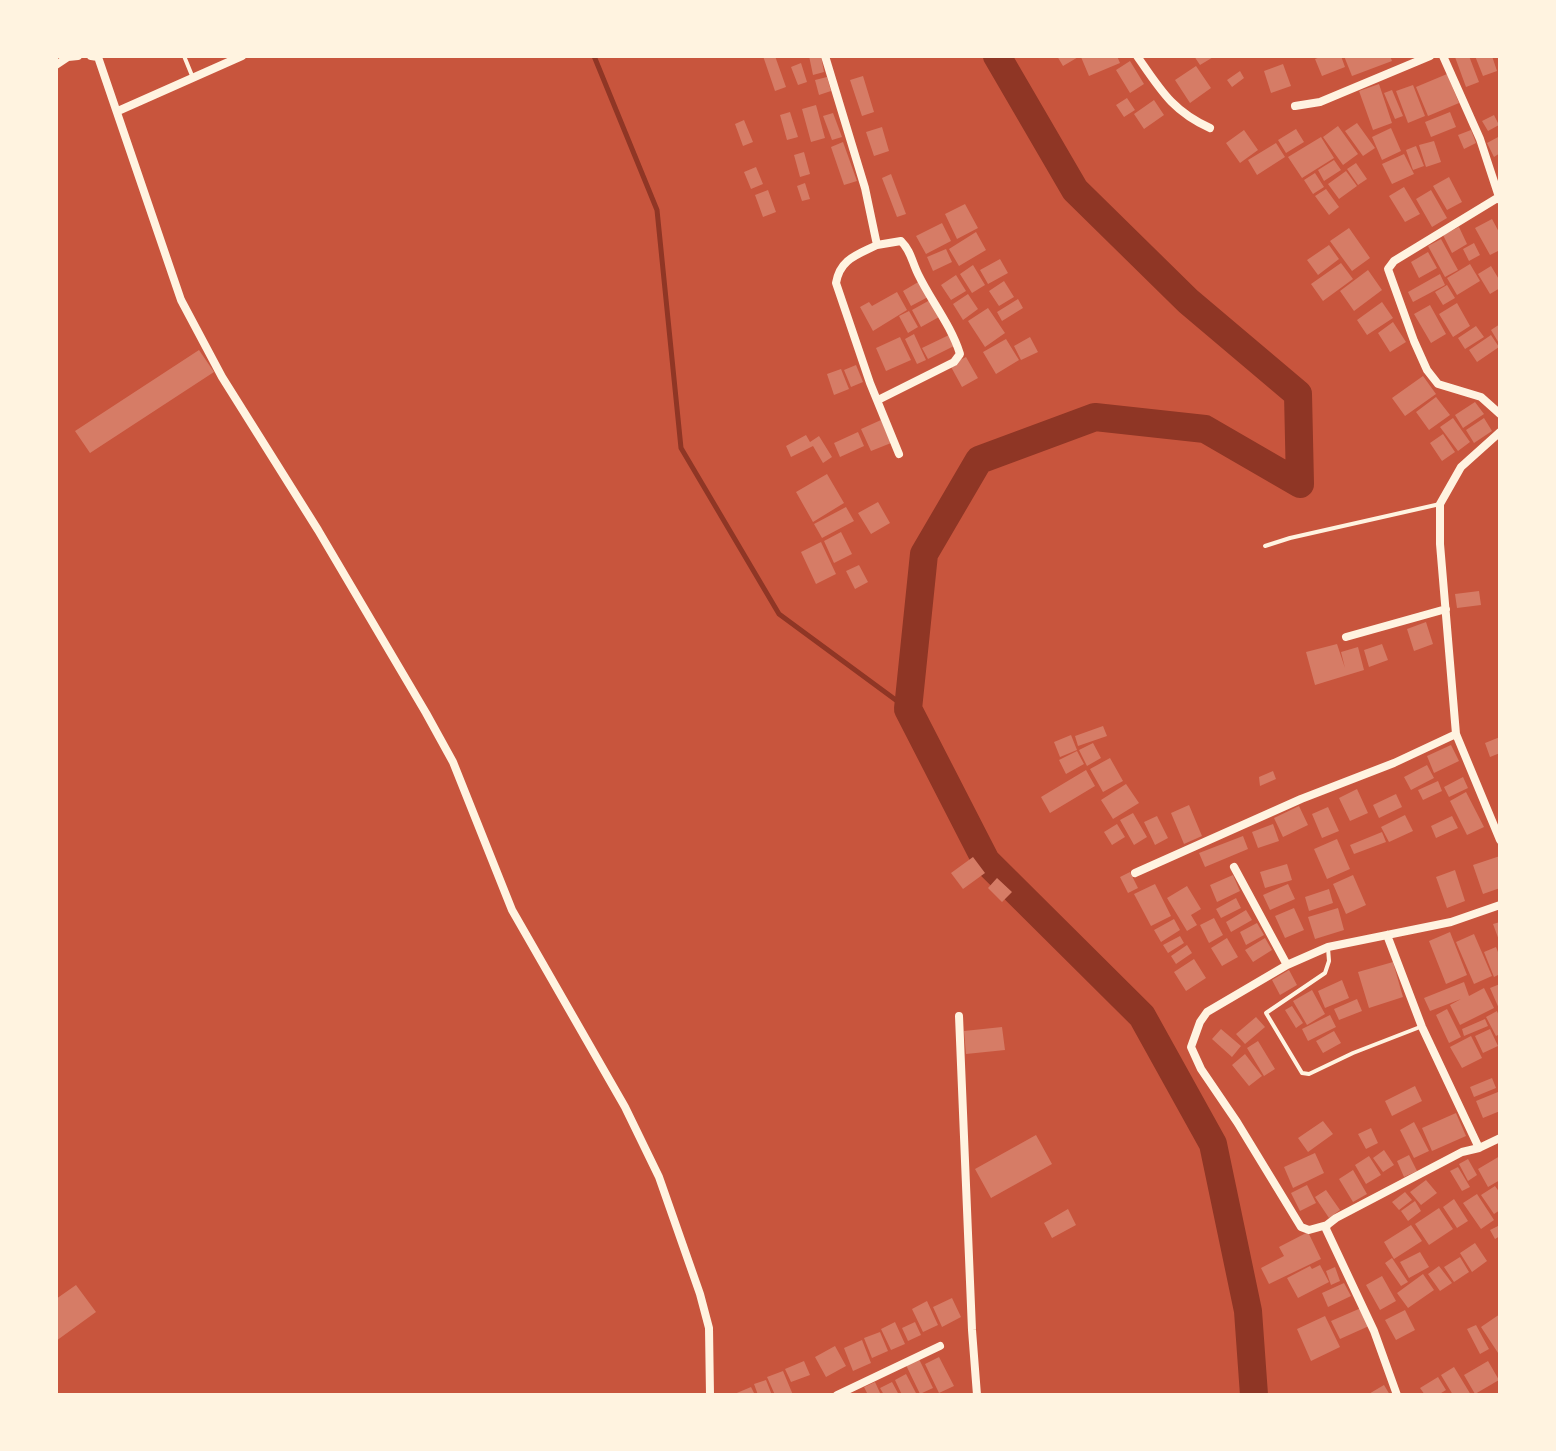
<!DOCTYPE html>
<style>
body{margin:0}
#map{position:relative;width:1556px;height:1451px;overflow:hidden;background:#c8553d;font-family:"Sofia Sans Condensed",sans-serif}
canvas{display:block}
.frame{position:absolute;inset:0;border:58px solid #fff3e0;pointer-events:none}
</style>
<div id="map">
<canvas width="1556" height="1451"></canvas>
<div class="frame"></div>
</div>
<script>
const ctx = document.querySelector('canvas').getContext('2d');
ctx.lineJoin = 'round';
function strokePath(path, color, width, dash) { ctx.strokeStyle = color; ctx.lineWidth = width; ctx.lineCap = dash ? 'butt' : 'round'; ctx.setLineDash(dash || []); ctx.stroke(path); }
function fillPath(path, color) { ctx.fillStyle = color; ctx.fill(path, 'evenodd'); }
strokePath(new Path2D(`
 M594 56 657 210 681 448 779 614 908 709`), '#8f3625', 5);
strokePath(new Path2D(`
 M997 56 1075 190 1188 301 1298 394 1300 484 1205 429 1095 417 979 460 924 554 908 709 986 861 1142 1016 1213 1144 1248 1311 1254 1395`), '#8f3625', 28);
fillPath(new Path2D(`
 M763 56H775L786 87 775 91Z
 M809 56H821L824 72 813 75Z
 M1057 56H1080L1063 66Z
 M1085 56H1117L1120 63 1089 76 1081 57Z
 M1194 56H1215L1200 65Z
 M1323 56H1341L1345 67 1322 76 1315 59Z
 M1344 56H1390L1392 61 1352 76Z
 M1469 56 1479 82 1466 87 1455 57Z
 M1475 56H1492L1497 71 1483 76Z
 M1130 61 1144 84 1130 93 1116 70Z
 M801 63 807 82 798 85 791 67Z
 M1283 64 1291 86 1271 93 1264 71Z
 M1196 66 1211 88 1190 103 1175 80Z
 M1240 71 1244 78 1232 87 1227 80Z
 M1447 74 1459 103 1428 116 1416 87Z
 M863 76 874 112 862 116 850 80Z
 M827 77 831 91 819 95 815 80Z
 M1379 84 1392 123 1373 130 1359 91Z
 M1413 85 1425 116 1408 123 1396 91Z
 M1392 90 1403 116 1395 119 1384 93Z
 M1127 98 1135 110 1124 117 1116 105Z
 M1154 100 1164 115 1144 129 1134 114Z
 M816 105 825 138 811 142 802 109Z
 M790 112 798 137 787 140 780 115Z
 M1450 112 1456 127 1431 137 1425 122Z
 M833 113 842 137 832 140 823 116Z
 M1494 115 1499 125 1488 131 1482 121Z
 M744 120 753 142 743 146 735 124Z
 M1357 123 1375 148 1363 156 1345 131Z
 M1338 126 1358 154 1343 165 1323 137Z
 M882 127 889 151 874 156 866 132Z
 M1391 128 1401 151 1382 160 1372 137Z
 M1296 129 1304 142 1286 153 1278 140Z
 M1244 130 1258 150 1240 163 1226 143Z
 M1471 130 1476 143 1464 149 1458 135Z
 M1500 136V153L1494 157 1487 143Z
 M1321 137 1334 158 1302 178 1288 157Z
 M1434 141 1441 162 1426 167 1419 145Z
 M843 142 857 181 844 185 831 147Z
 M1276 143 1285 157 1257 175 1248 160Z
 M1416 146 1424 166 1413 170 1406 150Z
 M804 152 810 174 800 177 794 155Z
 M1404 154 1414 174 1392 184 1382 164Z
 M1334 160 1341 170 1324 181 1318 170Z
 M1356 163 1367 179 1358 185 1347 169Z
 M756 167 763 184 751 189 744 172Z
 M1346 171 1357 186 1339 199 1328 184Z
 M1315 173 1324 187 1313 194 1304 180Z
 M891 174 906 214 897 217 882 178Z
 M1449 177 1462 202 1447 210 1433 186Z
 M805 183 810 199 802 201 797 186Z
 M1404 187 1420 214 1405 222 1389 196Z
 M1326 189 1339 207 1329 215 1315 196Z
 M768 190 776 212 763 217 755 195Z
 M1431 190 1447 218 1432 227 1416 199Z
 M965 204 978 228 957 239 945 214Z
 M1492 219 1500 234V250L1490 255 1475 228Z
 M942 223 951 241 926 254 916 236Z
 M1459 227 1467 244 1452 253 1443 235Z
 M1349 228 1370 258 1352 271 1330 241Z
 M976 232 986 250 959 266 949 249Z
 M1441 239 1458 270 1445 277 1428 246Z
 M1474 243 1480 255 1469 261 1463 249Z
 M1329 245 1339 259 1318 275 1307 260Z
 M946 249 952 262 933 271 927 257Z
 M1428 252 1437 268 1419 278 1411 262Z
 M1000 259 1008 273 988 284 980 270Z
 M1341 263 1353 279 1323 301 1311 284Z
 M1470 264 1480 281 1457 295 1447 278Z
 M973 265 985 285 972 293 960 274Z
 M1491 266 1500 281V288L1490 294 1478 274Z
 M1368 270 1382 290 1354 311 1340 291Z
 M1440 274 1445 285 1413 302 1408 292Z
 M956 275 966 291 951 300 941 285Z
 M920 281 928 297 911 306 903 291Z
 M1004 281 1014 297 999 306 989 291Z
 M1447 285 1455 298 1443 305 1435 292Z
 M897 292 907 310 873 331 860 307 869 302 872 306Z
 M968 294 978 309 963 320 953 304Z
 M1018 299 1023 308 1002 321 997 312Z
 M930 300 939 317 921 327 912 310Z
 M1382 302 1393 318 1367 335 1357 320Z
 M1457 303 1470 326 1453 337 1439 314Z
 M1430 305 1446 334 1431 343 1414 314Z
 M988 308 1005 333 985 347 968 321Z
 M909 311 918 327 908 333 899 316Z
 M1393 322 1406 342 1390 352 1378 333Z
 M1500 324V345L1491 330Z
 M1476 326 1484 337 1465 349 1458 338Z
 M914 334 926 360 917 364 905 339Z
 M949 335 954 346 928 359 922 348Z
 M1491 335 1499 347 1477 362 1469 350Z
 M900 337 911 360 886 371 876 348Z
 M1030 337 1038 352 1021 360 1014 346Z
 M1006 339 1019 360 996 374 983 352Z
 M199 350 214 372 90 453 75 431Z
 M966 357 978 378 962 387 950 365Z
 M856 365 863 382 851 387 844 370Z
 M841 369 849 389 834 395 827 374Z
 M1423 376 1436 394 1405 416 1392 398Z
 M1436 397 1450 415 1429 430 1416 412Z
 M1475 402 1484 414 1463 428 1455 415Z
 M1453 418 1470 442 1458 451 1440 427Z
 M1484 418 1492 431 1474 443 1466 430Z
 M881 420 891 443 871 451 861 429Z
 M858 432 864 446 840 457 834 443Z
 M1443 434 1455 452 1442 461 1430 443Z
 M806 435 810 442 819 436 832 457 823 463 813 446 791 457 786 446Z
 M827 474 844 503 813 522 796 492Z
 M878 502 890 523 871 534 858 513Z
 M846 507 854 521 822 538 814 524Z
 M841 532 852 554 834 563 824 541Z
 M821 542 836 574 816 584 801 552Z
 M859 565 868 582 855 589 846 571Z
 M1479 591 1481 605 1457 608 1455 594Z
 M1426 622 1433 644 1414 651 1407 629Z
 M1337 644 1345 668 1341 652 1358 647 1364 670 1315 685 1306 652Z
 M1382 644 1388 660 1369 667 1364 650Z
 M1103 726 1107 736 1078 746 1075 736Z
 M1071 735 1077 750 1060 757 1054 742Z
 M1500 737V753L1490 757 1485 743Z
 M1093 743 1101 758 1087 766 1079 750Z
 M1451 745 1459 761 1434 773 1427 756Z
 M1077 751 1084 764 1066 774 1059 760Z
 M1110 758 1123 781 1103 792 1090 769Z
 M1427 765 1434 778 1411 790 1404 777Z
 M1086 770 1095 786 1050 813 1041 797Z
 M1273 771 1276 779 1260 786 1259 777Z
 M1463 777 1468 788 1449 797 1444 787Z
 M1438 781 1442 791 1423 800 1418 790Z
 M1126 784 1139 803 1113 819 1101 800Z
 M1357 789 1368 813 1350 821 1339 798Z
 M1466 792 1484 827 1467 835 1450 801Z
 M1396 794 1402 807 1379 818 1373 805Z
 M1189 805 1202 836 1184 844 1171 813Z
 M1299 806 1308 825 1283 837 1274 818Z
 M1328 807 1339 831 1322 838 1312 814Z
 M1133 813 1147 837 1134 845 1120 820Z
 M1405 815 1413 831 1389 842 1381 827Z
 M1157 816 1168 838 1155 845 1144 822Z
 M1452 816 1458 828 1436 838 1431 826Z
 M1117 824 1125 837 1112 845 1104 832Z
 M1273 824 1279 841 1258 848 1252 832Z
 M1382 832 1386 842 1354 854 1350 845Z
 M1243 836 1248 849 1205 867 1199 853Z
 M1337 839 1350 869 1327 879 1314 849Z
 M1500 856V888L1483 894 1473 865Z
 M973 857 985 873 963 889 951 873Z
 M1287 864 1292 880 1265 888 1260 872Z
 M1455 870 1465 901 1447 908 1436 877Z
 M1130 872 1138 888 1128 893 1120 877Z
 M1233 875 1240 891 1217 902 1210 885Z
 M1353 875 1366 905 1346 914 1333 884Z
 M997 878 1012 892 1002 902 988 888Z
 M1155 884 1171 916 1151 926 1134 894Z
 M1288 884 1295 899 1270 910 1263 895Z
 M1187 886 1201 909 1191 915 1197 925 1187 931 1167 898Z
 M1329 889 1333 903 1309 911 1305 897Z
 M1236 898 1241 908 1221 918 1216 909Z
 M1294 908 1304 930 1285 938 1275 916Z
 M1338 908 1344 930 1315 939 1308 917Z
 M1246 910 1252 920 1231 932 1226 922Z
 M1214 918 1223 935 1209 943 1200 925Z
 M1174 919 1180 930 1161 942 1154 930Z
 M1500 922V943L1493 924Z
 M1257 923 1264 935 1246 945 1240 932Z
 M1450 932 1467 975 1446 984 1429 941Z
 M1474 934 1492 976 1474 984 1456 942Z
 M1180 936 1184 943 1168 953 1163 945Z
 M1227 938 1238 957 1222 966 1211 948Z
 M1265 938 1272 950 1253 962 1245 950Z
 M1187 945 1192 953 1176 964 1171 956Z
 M1496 947 1500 957V974L1494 977 1484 952Z
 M1194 959 1206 978 1186 991 1174 972Z
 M1393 962 1403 997 1369 1008 1358 972Z
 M1289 970 1297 985 1280 995 1272 980Z
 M1342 980 1349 998 1325 1008 1318 991Z
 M1464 982 1469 996 1484 988 1494 1008 1460 1025 1450 1005 1461 999 1430 1011 1424 998Z
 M1500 984V1011L1490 988Z
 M1312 990 1325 1014 1307 1025 1293 1001Z
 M1357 999 1362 1011 1339 1020 1334 1009Z
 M1292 1006 1303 1023 1296 1028 1285 1010Z
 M1447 1009 1461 1037 1449 1043 1436 1015Z
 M1497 1011 1500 1018V1034L1496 1036 1486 1017Z
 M1330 1015 1336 1027 1308 1041 1302 1029Z
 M1256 1017 1265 1027 1245 1044 1236 1034Z
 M1485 1019 1488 1026 1464 1036 1462 1029Z
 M1002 1027 1005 1050 966 1054 964 1031Z
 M1221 1029 1241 1046 1232 1057 1212 1039Z
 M1490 1029 1498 1046 1483 1053 1475 1036Z
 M1334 1031 1341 1043 1323 1053 1316 1041Z
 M1471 1036 1482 1058 1462 1068 1450 1047Z
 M1258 1041 1275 1069 1264 1076 1247 1048Z
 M1245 1054 1262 1076 1249 1086 1232 1065Z
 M1492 1078 1496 1088 1474 1097 1470 1087Z
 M1415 1086 1422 1101 1392 1116 1385 1101Z
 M1498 1092 1500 1111 1483 1118 1476 1101Z
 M1456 1113 1466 1136 1432 1151 1422 1128Z
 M1323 1121 1333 1134 1308 1152 1298 1138Z
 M1414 1122 1429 1151 1414 1158 1400 1130Z
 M1371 1128 1378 1143 1366 1149 1358 1134Z
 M1036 1135 1052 1164 991 1198 975 1169Z
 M1384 1150 1394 1165 1383 1172 1373 1158Z
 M1315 1153 1324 1173 1293 1188 1284 1167Z
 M1409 1155 1417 1171 1404 1177 1397 1161Z
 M1369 1156 1381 1175 1366 1184 1355 1165Z
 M1500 1156V1180L1488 1187 1478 1169Z
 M1468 1159 1477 1175 1468 1181 1459 1164Z
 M1458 1167 1470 1187 1462 1191 1450 1171Z
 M1353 1170 1367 1194 1353 1202 1339 1179Z
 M1426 1180 1437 1193 1421 1205 1410 1192Z
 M1307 1185 1316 1203 1300 1211 1291 1193Z
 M1495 1186 1500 1193V1210L1494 1214 1481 1195Z
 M1326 1190 1340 1210 1329 1218 1315 1197Z
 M1405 1192 1412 1200 1399 1210 1392 1202Z
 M1477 1194 1494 1220 1481 1229 1463 1203Z
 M1454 1199 1468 1221 1457 1228 1443 1207Z
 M1415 1201 1421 1211 1408 1221 1401 1211Z
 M1439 1208 1453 1229 1429 1245 1415 1224Z
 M1068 1209 1076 1225 1052 1238 1044 1223Z
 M1411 1225 1422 1241 1394 1259 1384 1242Z
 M1500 1225V1236L1495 1239 1490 1230Z
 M1308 1232 1321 1259 1269 1284 1261 1268 1284 1256 1279 1247Z
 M1475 1243 1487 1261 1472 1272 1460 1253Z
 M1420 1252 1429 1267 1409 1278 1400 1262Z
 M1460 1257 1469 1272 1454 1282 1444 1267Z
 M1392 1258 1408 1282 1401 1286 1385 1263Z
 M1320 1265 1329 1282 1298 1298 1287 1278 1310 1266 1312 1269Z
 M1439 1266 1452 1283 1440 1291 1428 1274Z
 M1335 1267 1340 1281 1331 1285 1326 1271Z
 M1423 1274 1434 1290 1408 1308 1397 1293Z
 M1382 1276 1396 1301 1380 1310 1366 1285Z
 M1344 1283 1351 1296 1328 1307 1322 1293Z
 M76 1285 96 1312 56 1341V1299Z
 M952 1298 961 1317 942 1327 933 1307Z
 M927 1301 938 1325 923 1332 912 1309Z
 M1361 1308 1369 1326 1340 1339 1331 1321Z
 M1405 1310 1415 1330 1396 1340 1385 1320Z
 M1500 1314V1356L1481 1327Z
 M1325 1316 1340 1347 1311 1361 1297 1329Z
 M895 1322 905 1344 891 1350 881 1329Z
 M915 1322 921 1335 908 1341 902 1328Z
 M1476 1325 1489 1349 1480 1354 1467 1329Z
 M880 1332 888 1351 872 1358 864 1338Z
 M862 1340 871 1363 853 1371 844 1348Z
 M835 1346 846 1366 826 1377 815 1357Z
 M939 1357 954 1386 939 1393 925 1364Z
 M919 1359 933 1388 920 1394 906 1365Z
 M804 1361 810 1375 791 1382 785 1369Z
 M1488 1361 1499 1380 1475 1394 1464 1375Z
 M1454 1367 1471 1395H1453L1441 1375Z
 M783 1371 793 1395H775L767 1377Z
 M906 1374 917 1395H902L895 1380Z
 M1438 1377 1446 1390 1438 1395H1425L1420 1388Z
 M766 1380 772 1395H758L754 1384Z
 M875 1382 881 1395H868L864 1387Z
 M892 1382 899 1395H884L880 1388Z
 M1384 1385 1390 1395H1367Z
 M751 1387 755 1395H732Z`), '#d67c66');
strokePath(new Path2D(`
 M184 56 193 78
 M1265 546 1290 538 1440 504
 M1328 948 1329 961 1325 973 1266 1013 1302 1073 1309 1074 1353 1053 1420 1027`), '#fff3e0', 4);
strokePath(new Path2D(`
 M91 56 98 57 181 300 222 377 318 530 426 713 453 762 512 910 625 1107 659 1177 700 1294 709 1328 710 1395
 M825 56 865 188 877 245C857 255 840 259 836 283L870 383 899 454
 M1137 56C1160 89 1172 111 1210 128
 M1443 56 1480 139 1500 200
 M56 65 68 57 78 56
 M1295 106 1320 102 1430 56
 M118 111 242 56
 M1499 197 1394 261 1388 269 1414 341 1427 370 1438 384 1481 397 1500 414
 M877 245 901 241C911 251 912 262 918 274 931 301 951 325 960 354L954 362 878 400
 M1500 432 1461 467 1440 504V544L1456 734 1500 840
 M1346 637 1446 609
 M1234 867 1287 965
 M1135 873 1301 799 1394 763 1456 734
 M1387 935 1422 1027 1479 1148 1500 1138
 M959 1016 972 1330 977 1395
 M1327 1225 1309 1230 1301 1227 1237 1122 1201 1069 1191 1047 1200 1022 1207 1012 1287 965 1328 947 1451 922 1500 905
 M837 1395 940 1346
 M1397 1395 1374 1331 1326 1229 1327 1225 1336 1218 1462 1152 1479 1148`), '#fff3e0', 8);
</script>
